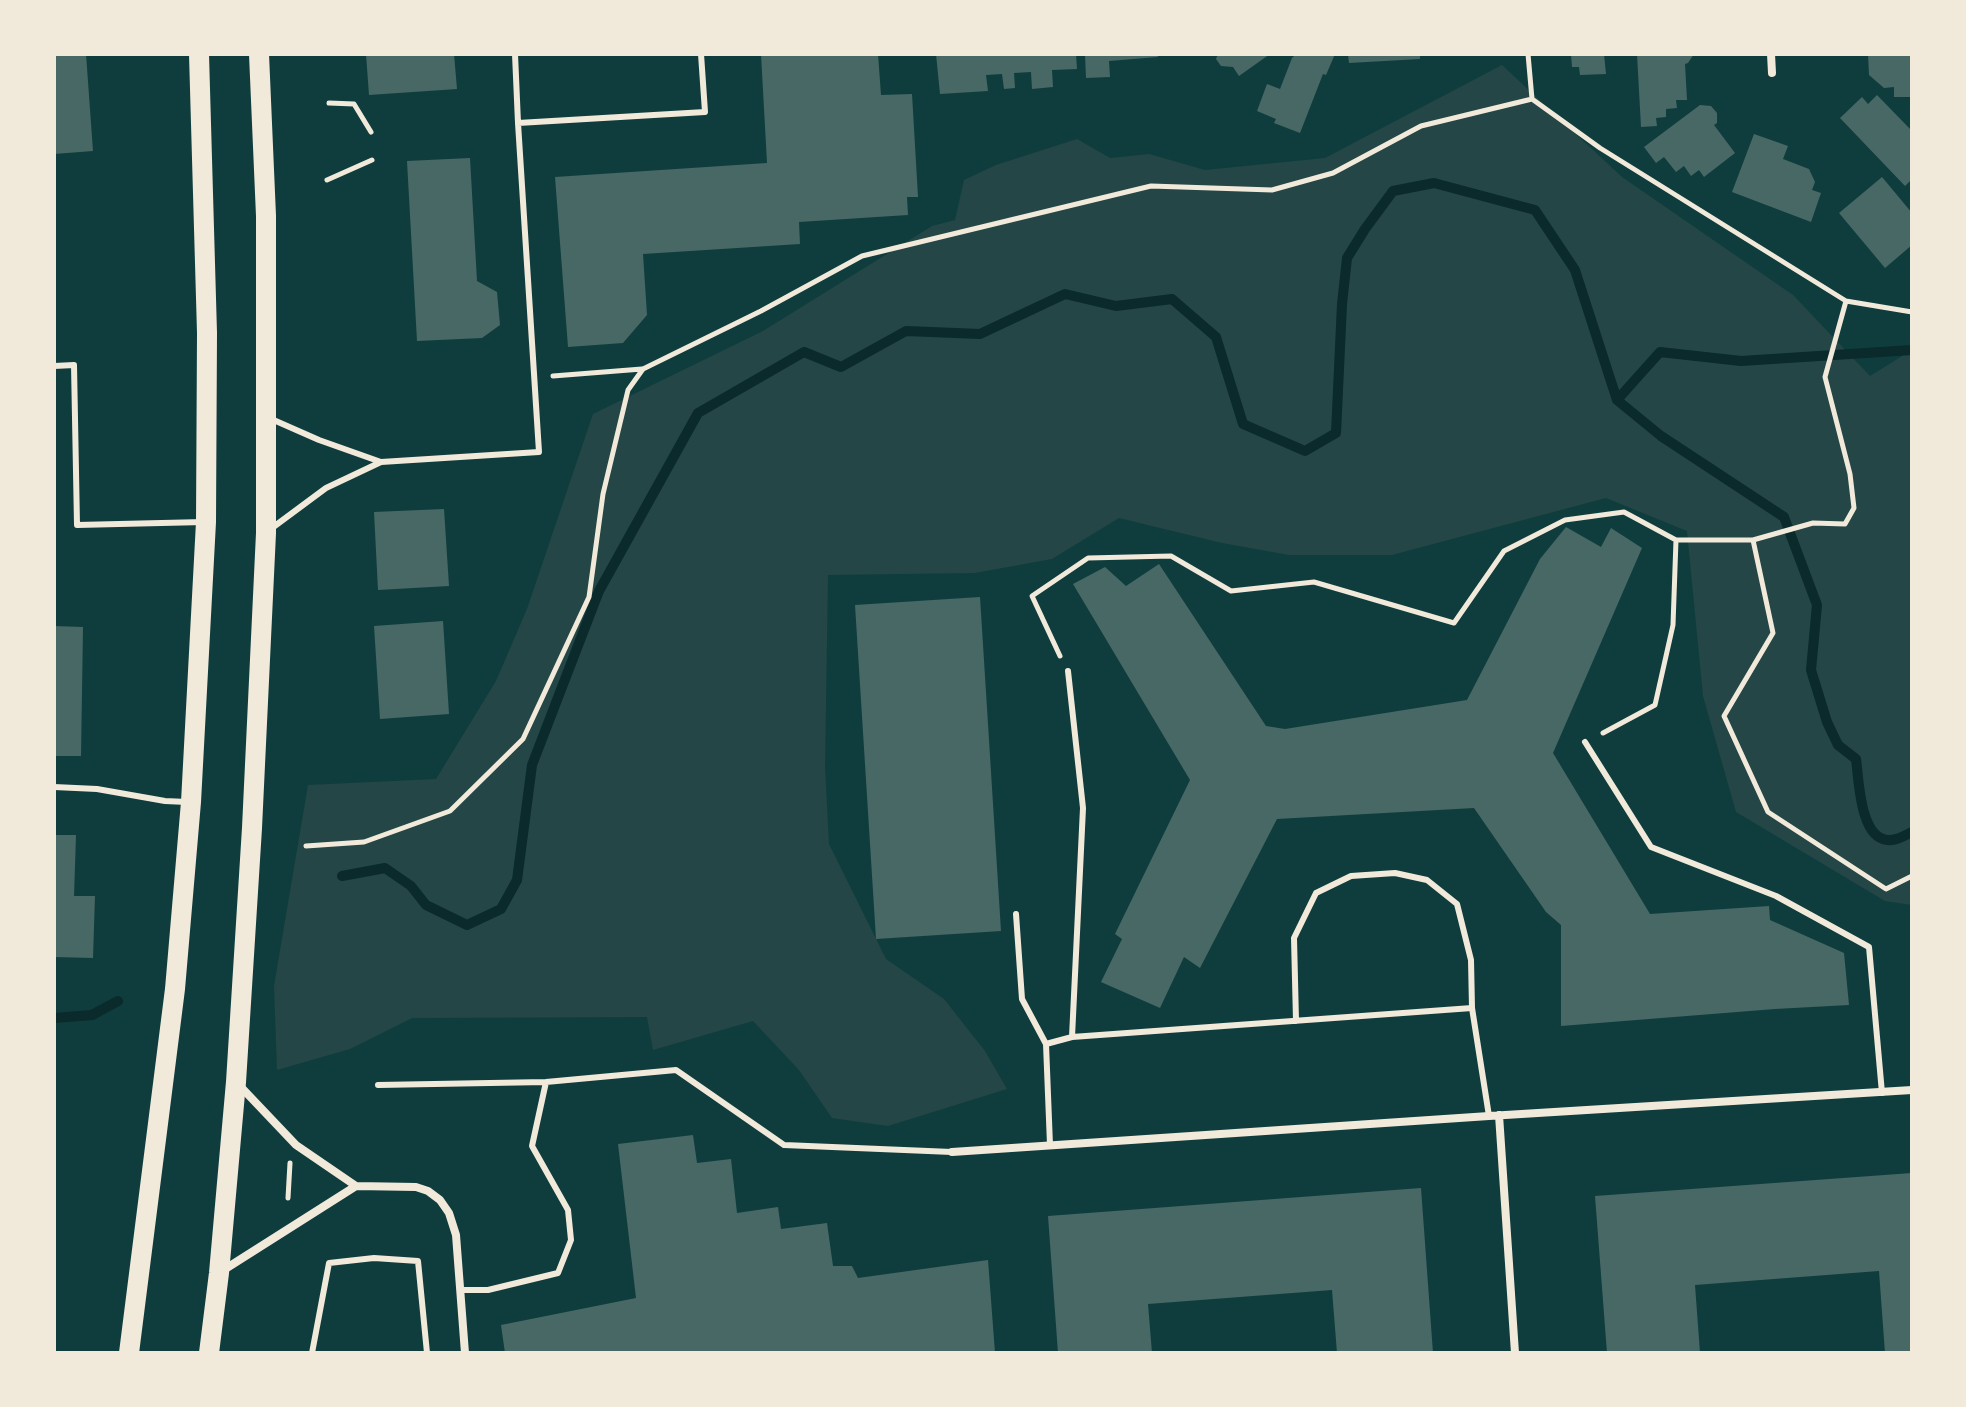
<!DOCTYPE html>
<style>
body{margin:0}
#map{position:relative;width:1966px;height:1407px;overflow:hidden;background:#0f3d3e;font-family:"Space Grotesk",sans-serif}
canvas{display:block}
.frame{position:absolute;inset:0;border:56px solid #f1e9da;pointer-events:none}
</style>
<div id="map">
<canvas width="1966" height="1407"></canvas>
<div class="frame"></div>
</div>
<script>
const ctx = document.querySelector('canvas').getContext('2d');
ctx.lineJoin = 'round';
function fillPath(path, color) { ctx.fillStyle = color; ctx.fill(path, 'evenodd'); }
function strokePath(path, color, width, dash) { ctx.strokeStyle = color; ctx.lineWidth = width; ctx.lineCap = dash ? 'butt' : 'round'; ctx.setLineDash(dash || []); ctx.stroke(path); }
fillPath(new Path2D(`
 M1502 65 1622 177 1793 295 1870 376 1912 350V905L1885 901 1736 812 1703 696 1687 531 1606 498 1392 555H1289L1222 543 1119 518 1052 559 975 573 828 575 825 767 829 844 886 959 944 999 985 1051 1007 1089 888 1126 832 1118 799 1070 753 1021 653 1050 647 1017 412 1018 350 1049 277 1070 274 986 308 785 436 779 496 681 527 609 593 414 763 331 932 226 955 220 964 180 996 165 1077 139 1110 158 1149 154 1205 170 1325 158Z`), '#244646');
strokePath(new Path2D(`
 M1617 400 1660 352 1741 361 1912 350
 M342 876 385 868 411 886 426 905 467 925 501 909 517 880 532 765 599 591 698 413 804 352 841 367 906 331 980 334 1065 294 1116 306 1172 299 1216 337 1243 424 1305 451 1336 433 1342 304 1347 258 1365 229 1393 191 1434 183 1535 210 1575 270 1617 400 1661 436 1784 517 1817 605 1811 670 1827 722 1838 745 1856 759C1859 781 1860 837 1887 840 1896 841 1904 836 1912 832
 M54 1018 92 1015 118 1001`), '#0a2a2b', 10);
fillPath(new Path2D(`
 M86 54 93 151 54 154V55Z
 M366 54H454L457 89 369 95Z
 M761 54H878L881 95 912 94 918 197H907L908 215 799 222 800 244 643 254 647 315 623 343 568 347 555 177 767 163Z
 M936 54H1076L1077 69 1052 70 1053 87 1032 89 1031 72 1014 73 1015 88 1004 89 1002 74 986 75 988 91 940 94Z
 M1085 54H1157L1158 57 1109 61 1110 77 1086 78Z
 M1218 54H1270L1239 76 1233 67 1221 66 1216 59Z
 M1296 54H1335L1326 75 1323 74 1300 133 1274 123 1276 119 1257 111 1267 84 1280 89 1292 58Z
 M1348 54H1420V59L1349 63Z
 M1571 54H1604L1606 74 1580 75 1579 67H1572Z
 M1637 54H1694L1688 63 1685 64 1687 100H1676L1677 108 1666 109V117L1656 118 1657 126 1641 127Z
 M1868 54H1912V97H1894V87L1884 88 1869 75Z
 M1877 95 1912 131V179L1905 186 1840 118 1862 97 1868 104Z
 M1700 105 1711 106 1717 113V123L1714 125 1735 153 1704 177 1699 170 1691 176 1684 166 1676 172 1664 157 1656 163 1644 147Z
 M1754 134 1788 146 1783 159 1809 169 1815 182 1812 190 1821 193 1811 222 1732 192Z
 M470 158 477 281 497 292 500 325 482 338 417 341 407 161Z
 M1882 177 1912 213V245L1885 268 1839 213Z
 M444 509 449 586 378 590 374 512Z
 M1566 527 1601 547 1611 528 1642 548 1553 753 1650 914 1769 906 1770 920 1844 953 1849 1005 1775 1009 1561 1026V925L1546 912 1474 808 1277 819 1200 968 1184 957 1160 1008 1101 982 1122 939 1115 934 1190 780 1073 584 1105 567 1126 586 1159 564 1266 726 1285 729 1467 700 1540 559Z
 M980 597 1001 931 876 939 855 605Z
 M443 621 449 714 380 719 374 626Z
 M54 626 83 627 81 756H54Z
 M54 835H76L74 896H95L93 958 54 957Z
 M693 1135 697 1163 731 1159 737 1213 778 1207 781 1229 827 1223 833 1266H852L858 1278 988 1260 995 1353H505L501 1325 636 1298 618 1144Z
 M1912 1173V1353H1885L1879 1271 1695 1285 1700 1353H1607L1595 1196Z
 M1421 1188 1433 1353H1337L1332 1290 1148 1304 1152 1353H1058L1048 1216Z`), '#486865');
strokePath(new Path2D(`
 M1528 54 1532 99
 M329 103 354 104 371 132
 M327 180 372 160
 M1846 301 1912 312
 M553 376 642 369
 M1753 540 1773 633 1724 716 1768 812 1886 889 1912 876
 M1603 733 1655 705 1673 625 1676 540
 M306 846 364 842 450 811 523 739 589 597 603 494 628 390 643 369 761 311 862 256 1151 186 1272 190 1333 173 1421 126 1532 99 1600 148 1846 301 1825 377 1850 474 1854 508 1845 524 1813 523 1753 540H1676L1624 512 1565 520 1504 551 1454 623 1314 582 1231 591 1171 556 1088 558 1032 596 1060 656
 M288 1198 290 1163`), '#f1e9da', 5);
strokePath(new Path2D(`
 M515 54 518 123
 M54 366 74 365 77 525 204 522
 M269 418 319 440 381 462
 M272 528 326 488 381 462 539 452 518 123 705 112 701 54
 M1068 671 1083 808 1072 1037
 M1585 742 1651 847 1776 896 1869 947 1882 1093
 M54 787 97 789 165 801 187 802
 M1016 914 1022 999 1046 1044 1050 1145
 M1296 1021 1294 938 1316 893 1351 876 1395 873 1427 880 1457 904 1471 960 1472 1008 1489 1116
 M1046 1044 1072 1037 1472 1008
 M378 1085 546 1082
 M461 1290H488L558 1273 571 1240 568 1210 532 1146 546 1082 676 1070 784 1145 952 1152
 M312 1353 329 1263 374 1258 418 1261 427 1353`), '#f1e9da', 6);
strokePath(new Path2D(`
 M1771 54 1772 73
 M239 1085 296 1145 356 1186
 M1499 1115 1515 1353
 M952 1152 1489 1116 1912 1090
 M222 1271 356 1186 416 1187 428 1191 440 1200 449 1213 456 1235 465 1353`), '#f1e9da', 8);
strokePath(new Path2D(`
 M129 1353 175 989 191 802 206 522 207 333 199 54
 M209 1353 219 1273 236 1082 252 828 266 533V216L259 54`), '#f1e9da', 20);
</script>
